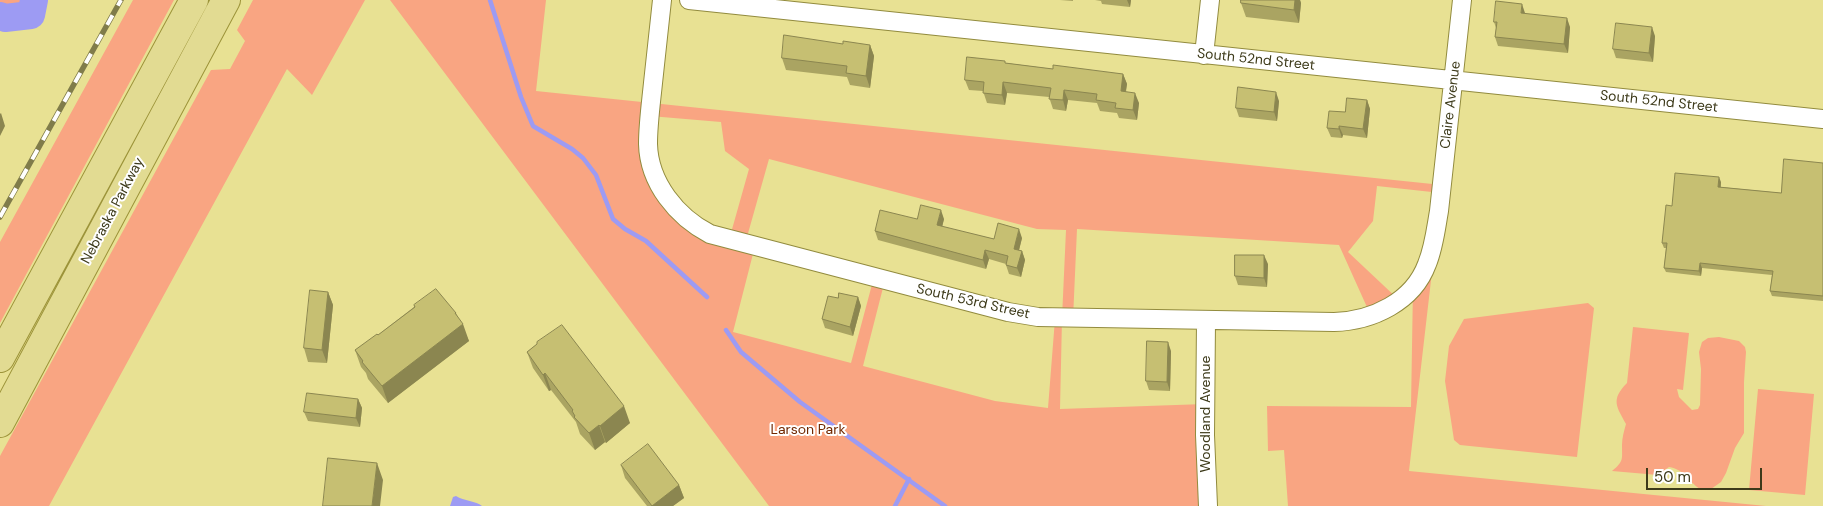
<!DOCTYPE html>
<style>
body{margin:0}
#map{position:relative;width:1823px;height:506px;overflow:hidden;background:#e8e193;font-family:"DM Sans",sans-serif}
canvas{display:block}
.scale{position:absolute;left:1646px;top:468px;width:116px;height:22px;box-sizing:border-box;border:2px solid #3d3a1a;border-top:0;padding-left:6px;font-size:15px;line-height:18px;white-space:nowrap;color:#3d3a1a;-webkit-text-stroke:4px #fff;paint-order:stroke}
</style>
<div id="map">
<canvas width="1823" height="506"></canvas>
<div class="scale">50 m</div>
</div>
<script>
const ctx = document.querySelector('canvas').getContext('2d');
ctx.lineJoin = 'round';
function fillPath(path, color) { ctx.fillStyle = color; ctx.fill(path, 'evenodd'); }
function strokePath(path, color, width, dash) { ctx.strokeStyle = color; ctx.lineWidth = width; ctx.lineCap = dash ? 'butt' : 'round'; ctx.setLineDash(dash || []); ctx.stroke(path); }
function label(font, color, halo, rows, align = 'center') {
  ctx.font = font + ' "DM Sans",sans-serif'; ctx.lineWidth = 4; ctx.setLineDash([]); ctx.textBaseline = 'middle'; ctx.strokeStyle = halo; ctx.fillStyle = color; for (const [text, x, y, turn = 0] of rows) {
    ctx.save(); ctx.translate(x, y); ctx.rotate((+turn || 0) * Math.PI / 180); ctx.textAlign = isNaN(turn) ? turn : align; if (halo) ctx.strokeText(text, 0, 0); ctx.fillText(text, 0, 0); ctx.restore();
  }
}
fillPath(new Path2D(`
 M0 0H28L43 21 0 13Z
 M133 0H174L0 323V242Z
 M253 0H365L312 95 287 69 49 506H0V456L211 70 230 69 245 41 237 30Z
 M390 0H546L536 91 1442 185 1441 193 1377 186 1373 221 1348 252 1399 300 1371 316 1339 245 1077 229 1073 319H1062L1060 409 1205 404 1208 506H769ZM650 116 721 122 725 151 749 169 729 240 665 194ZM769 159 1037 229 1066 230 1062 318 1055 319 1048 408 995 401 863 366 885 280 874 277 851 363 733 332 755 246 745 244Z
 M1439 211 1409 471 1766 506H1288L1284 450 1268 451 1267 406 1411 407 1413 287Z
 M1588 303 1594 308 1577 457 1460 445 1454 440 1445 381 1449 346 1464 319Z
 M1633 327 1689 333 1683 390 1677 389 1679 397 1692 410 1698 409 1700 405 1701 369 1699 352 1702 342 1708 338 1719 337 1739 341 1745 347 1746 352 1744 382V433L1735 448 1726 473 1721 482 1711 489H1700C1689 482 1684 469 1669 467L1658 475 1612 471C1624 461 1622 460 1622 445 1622 438 1624 431 1626 424 1617 407 1610 400 1627 383Z
 M1758 389 1814 394 1805 495 1749 490Z`), '#f9a582');
fillPath(new Path2D(`
 M456 496C464 501 476 501 482 506H450L453 497Z`), '#9d9bf3');
strokePath(new Path2D(`
 M490 0 521 97 533 126 572 149 583 158 596 175 613 219 625 229 646 241 707 297
 M726 330 741 352 800 402 945 506
 M895 506 909 479`), '#9d9bf3', 4.5);
strokePath(new Path2D(`
 M0 16 5 18 31 15 34 0`), '#9d9bf3', 28);
const street = new Path2D(`
 M662 0C659 28 656 56 653 83 651 103 648 124 648 144 649 183 677 217 710 234L1008 312 1038 317 1334 322C1372 321 1413 302 1427 264 1434 247 1436 228 1439 211L1462 0
 M689 0 1823 119
 M1204 55 1210 0
 M1206 321 1205 435 1208 506`);
const primary = new Path2D(`
 M0 358 194 0
 M0 423 226 0`);
strokePath(street, '#928b3e', 20);
strokePath(primary, '#9c9339', 30);
strokePath(street, '#fff', 18);
strokePath(primary, '#e2db92', 28);
const rail = new Path2D(`
 M0 217 121 0`);
strokePath(rail, '#807c4a', 5.5);
strokePath(rail, '#fff', 4, [11]);
fillPath(new Path2D(`
 M1060 0H1073V1Z
 M1095 0H1131L1130 7 1102 4 1101 1Z
 M1241 0H1300L1301 3 1299 23 1246 17 1241 3Z
 M1525 13V14L1570 27 1568 53 1498 46 1495 37 1496 28 1494 22Z
 M1655 36 1653 62 1616 58 1613 49Z
 M843 44 870 45 874 56 870 88 850 85 847 77 786 70 782 58Z
 M1006 63 1053 69 1123 74 1127 84 1126 92 1139 103 1137 120 1119 118 1117 113 1100 111 1097 103 1068 100 1066 111 1053 109 1049 97 1007 93 1005 105 987 103 983 91 969 90 965 80Z
 M1367 100 1370 109 1367 138 1343 135 1342 138 1331 137 1327 128 1345 112Z
 M1279 101 1277 121 1239 117 1236 108Z
 M1823 163V301L1772 296 1770 291 1772 275 1702 268 1701 276 1666 272 1664 268 1666 248H1664L1662 243 1672 206 1721 182V187L1781 193Z
 M917 219H944L942 227 994 239 1022 238 1019 250 1022 251 1025 260 1021 277 1009 274 1006 265V264L989 259 986 269 878 240 875 231Z
 M1268 264 1267 287 1238 285 1235 276Z
 M328 292 333 305 327 363 308 362 304 348Z
 M858 297 861 306 853 336 825 328 822 319 838 298Z
 M414 305 456 313 469 341 388 403 368 379 366 373 361 367 355 350 378 335 414 307Z
 M537 342 630 423 606 443 605 442 595 450 580 434 576 422 551 390 549 391 533 368 527 352 537 344Z
 M1171 351 1170 391 1149 390 1146 381Z
 M358 399 362 408 360 427 308 421 304 412Z
 M621 465 679 485 684 498 673 506H647L625 478Z`), '#aaa462');
fillPath(new Path2D(`
 M1127 0H1131L1130 7Z
 M1295 0H1300L1301 3 1299 23 1294 10Z
 M1522 4 1525 13 1524 22 1521 13Z
 M1567 18 1570 27 1568 53 1564 44Z
 M1652 27 1655 36 1653 62 1649 53Z
 M870 45 874 56 870 88 866 76Z
 M1123 74 1127 84 1124 101 1121 91Z
 M1003 82 1007 93 1005 105 1002 95Z
 M1064 90 1068 100 1066 111 1063 100Z
 M1276 92 1279 101 1277 121 1274 112Z
 M1135 93 1139 103 1137 120 1133 110Z
 M1367 100 1370 109 1367 138 1363 129Z
 M1 113 5 126 0 136V114Z
 M1339 126 1343 135 1342 138 1339 129Z
 M1719 177 1721 182 1720 191 1718 187Z
 M941 210 944 219 940 235 937 225Z
 M1019 229 1022 238 1017 258 1014 249Z
 M985 250 989 259 986 269 983 260Z
 M1022 251 1025 260 1021 277 1017 268Z
 M1264 255 1268 264 1267 287 1264 278Z
 M1700 263 1702 268 1701 276 1699 271Z
 M328 292 333 305 327 363 322 350Z
 M858 297 861 306 853 336 850 327Z
 M463 324 469 341 388 403 382 386Z
 M1168 342 1171 351 1170 391 1167 382Z
 M545 373 551 390 549 391 543 375Z
 M358 399 362 408 360 427 356 418Z
 M624 406 630 423 606 443 600 426Z
 M599 425 605 442 595 450 589 433Z
 M377 463 383 480 380 506H372Z
 M679 485 684 498 673 506H652Z`), '#8b8650');
const building = new Path2D(`
 M1241 0H1295L1294 10 1241 3Z
 M1496 1 1522 4 1521 13 1567 18 1564 44 1495 37 1497 22H1494Z
 M1616 23 1652 27 1649 53 1613 49Z
 M784 35 843 44V41L870 45 866 76 846 73 847 66 782 58Z
 M967 57 1005 61V63L1053 69V65L1123 74 1121 91 1135 93 1133 110 1115 108 1116 103 1096 100 1097 94 1064 90 1063 100 1049 99 1051 88 1003 82 1002 95 983 93 984 82 965 80Z
 M1238 87 1276 92 1274 112 1236 108Z
 M1347 98 1367 100 1363 129 1339 126V129L1327 128 1329 111 1345 112Z
 M1784 159 1823 163V296L1770 291 1773 271 1700 263 1699 271 1664 268 1667 243H1662L1666 205 1672 206 1675 173 1719 177 1718 187 1781 193Z
 M921 205 941 210 937 225 994 239 998 223 1019 229 1014 249 1022 251 1017 268 1006 265 1008 256 985 250 983 260 875 231 880 210 917 219Z
 M1235 255H1264V278L1235 276Z
 M436 289 456 313H455L463 324 382 386 362 362 363 361 355 350 377 334 378 335 415 307 414 305Z
 M310 290 328 292 322 350 304 348Z
 M839 293 858 297 850 327 822 319 828 296 838 298Z
 M562 325 624 406 600 426 599 425 589 433 574 417 575 416 572 411 573 410 545 373 543 375 527 352 537 344V342Z
 M1147 341 1168 342 1167 382 1146 381Z
 M307 393 358 399 356 418 304 412Z
 M648 444 679 485 652 506 621 465Z
 M328 458 377 463 372 506H323Z`);
fillPath(building, '#c6bf72');
strokePath(building, '#8b8650', 1);
label('14px', '#3d3a1a', '#fff', [
 ["South 52nd Street",1256,60,6],
 ["South 52nd Street",1659,102,6],
 ["Claire Avenue",1451,105,-83],
 ["Nebraska Parkway",113,211,-62],
 ["South 53rd Street",973,302,13],
 ["Woodland Avenue",1206,414,-90]
]);
label('14px', '#712800', '#fff', [
 ["Larson Park",808,430]
]);
</script>
